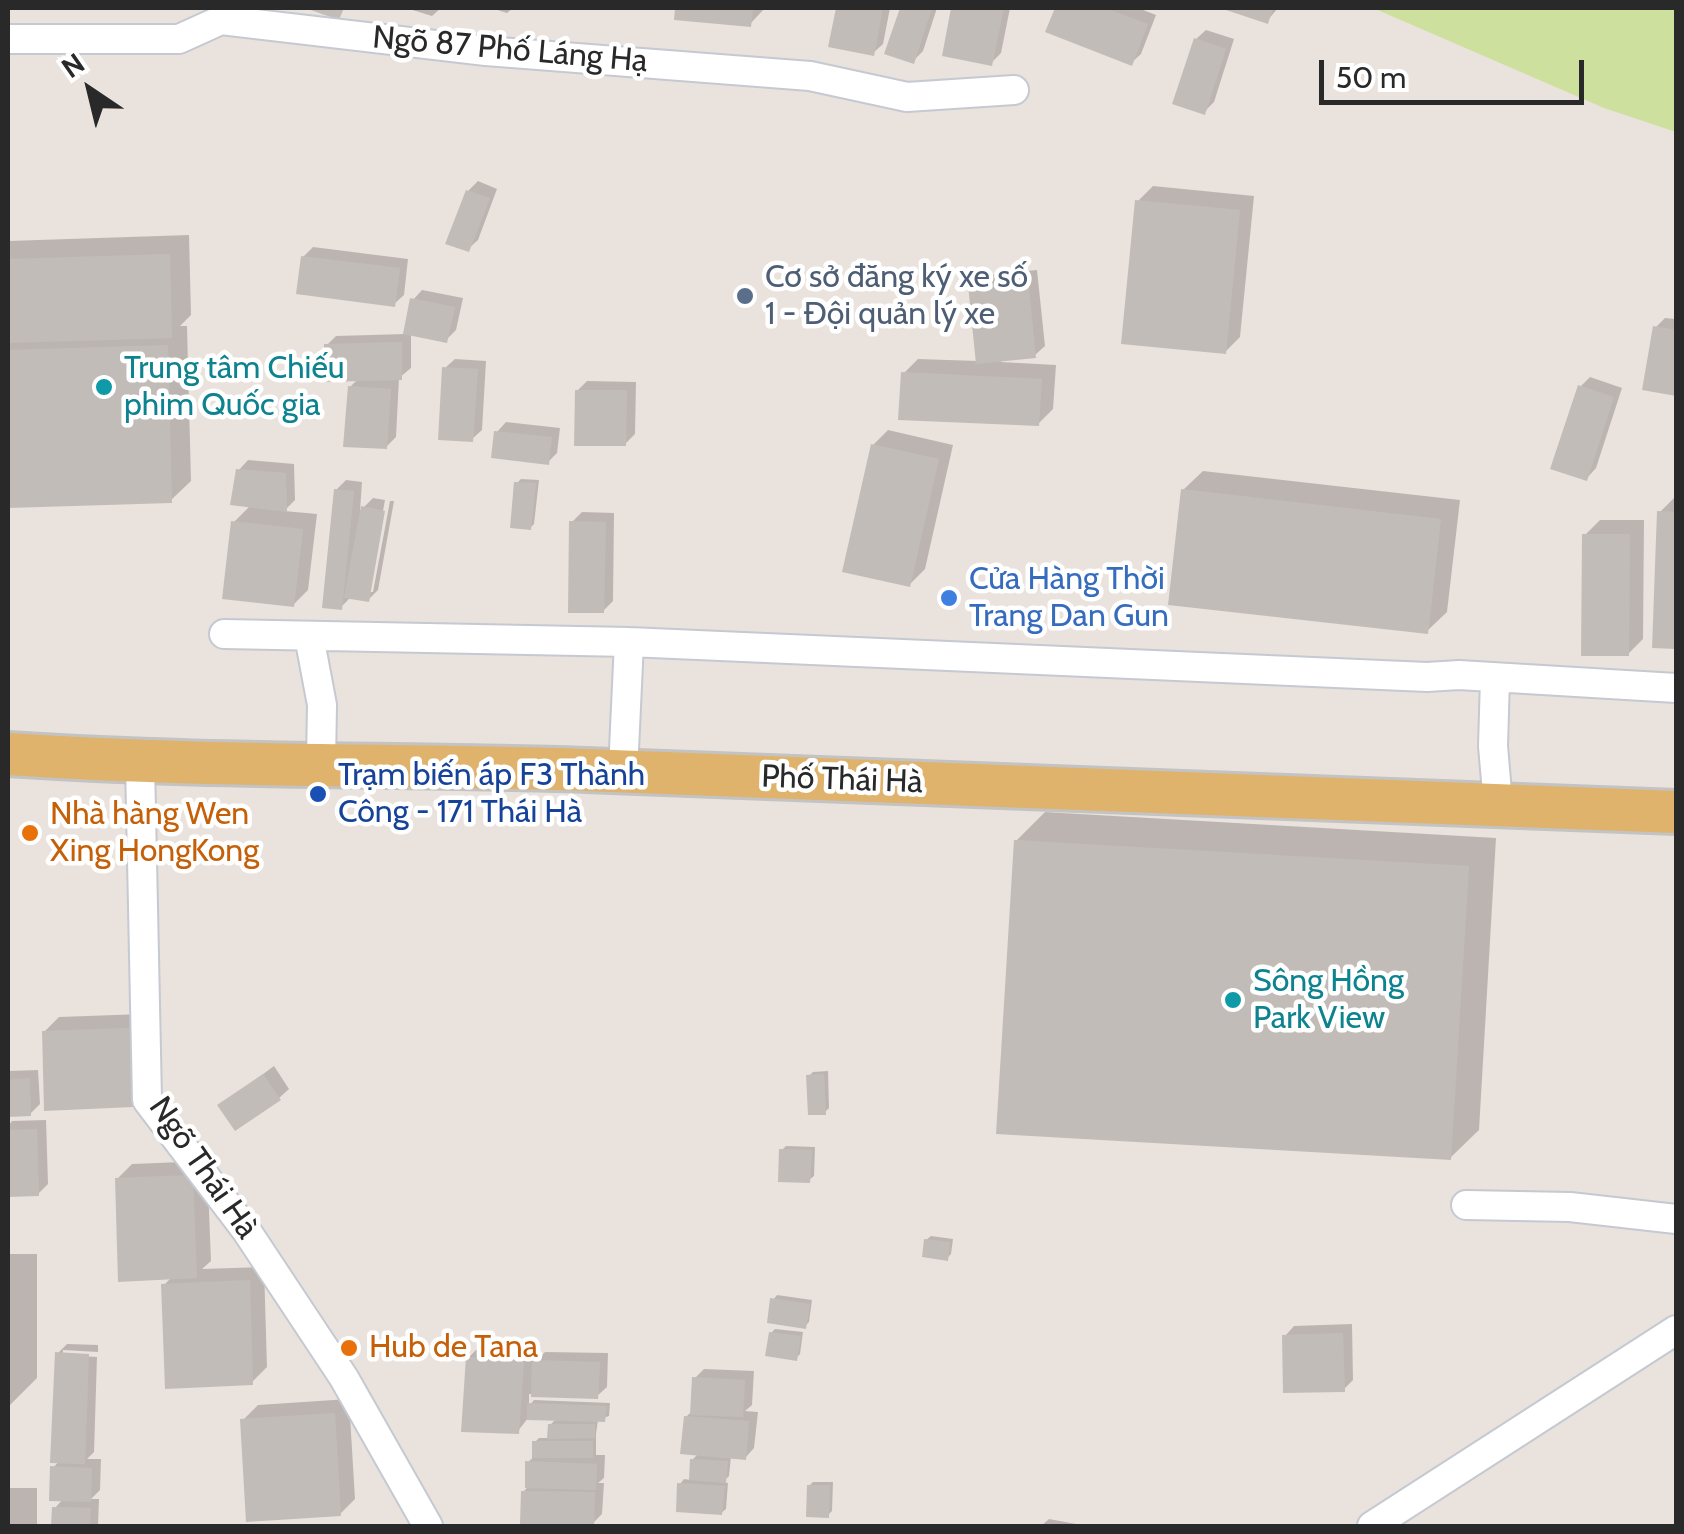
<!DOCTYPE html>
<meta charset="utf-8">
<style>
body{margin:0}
#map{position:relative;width:1684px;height:1534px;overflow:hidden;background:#eae2dd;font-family:Cabin,sans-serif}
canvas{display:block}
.frame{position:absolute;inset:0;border:10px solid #292929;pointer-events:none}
.north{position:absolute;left:40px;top:40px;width:100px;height:100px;-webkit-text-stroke:8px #fff;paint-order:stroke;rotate:325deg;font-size:28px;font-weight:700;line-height:40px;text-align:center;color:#292929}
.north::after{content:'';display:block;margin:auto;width:35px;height:45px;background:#292929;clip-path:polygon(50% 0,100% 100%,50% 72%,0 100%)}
.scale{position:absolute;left:1319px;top:60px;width:265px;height:45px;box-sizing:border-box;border:5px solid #292929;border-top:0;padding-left:12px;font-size:30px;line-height:35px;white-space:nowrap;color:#292929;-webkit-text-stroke:8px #fff;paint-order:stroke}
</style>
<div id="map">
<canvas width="1684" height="1534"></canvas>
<div class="frame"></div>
<div class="north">N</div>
<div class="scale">50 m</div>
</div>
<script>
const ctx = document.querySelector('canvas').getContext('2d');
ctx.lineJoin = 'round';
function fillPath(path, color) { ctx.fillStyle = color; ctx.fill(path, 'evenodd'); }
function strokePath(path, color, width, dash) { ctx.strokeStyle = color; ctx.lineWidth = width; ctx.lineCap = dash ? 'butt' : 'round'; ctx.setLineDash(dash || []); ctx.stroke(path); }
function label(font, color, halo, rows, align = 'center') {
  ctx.font = font + ' Cabin,sans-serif'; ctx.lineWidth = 9; ctx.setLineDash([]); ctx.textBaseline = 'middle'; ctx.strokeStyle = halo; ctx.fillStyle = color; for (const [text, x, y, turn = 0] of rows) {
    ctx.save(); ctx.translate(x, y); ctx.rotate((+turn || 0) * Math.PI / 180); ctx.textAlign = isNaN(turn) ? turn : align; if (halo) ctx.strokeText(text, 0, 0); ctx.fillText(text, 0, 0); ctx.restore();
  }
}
fillPath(new Path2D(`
 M1373 8H1676V132L1604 108Z`), '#cee09d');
fillPath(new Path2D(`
 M406 8H441L432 16Z
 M491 8H513L507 13Z
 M678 8H765L750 24 677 18Z
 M839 8H890L883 44 873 53 831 45Z
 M903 8H937L923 51 913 61 888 53Z
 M954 8H1010L1001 53 991 63 945 54Z
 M1057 8H1138L1156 15 1141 54 1131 63 1048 31Z
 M1226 8H1278L1267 21Z
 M1206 30 1234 39 1214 102 1204 112 1196 39Z
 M478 181 497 189 478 240 468 249V191Z
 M1153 186 1254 196 1240 337 1225 352 1138 201Z
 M189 235 191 315 180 326H187L191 481 171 500 8 506V241Z
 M313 247 408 259 404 295 394 304 303 257Z
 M1037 270 1045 346 1035 355 1001 359V362L1056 365 1053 409 1038 424 903 374 918 359 978 361 971 286 980 276Z
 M422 290 463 298 456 330 446 340 411 333V368L399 378 396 437 386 447 350 387 358 379 327 345 336 336 405 334 413 300Z
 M1665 318 1676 319V393L1645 388 1656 327Z
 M455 359 486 361 482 430 472 439 445 368Z
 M1590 377 1622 388 1596 468 1587 478 1580 387Z
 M587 381 636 382 635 434 625 444 577 391Z
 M506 422 560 428 557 453 548 462 497 432Z
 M888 430 953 445 925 569 910 584 873 445Z
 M248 460 294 464 295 500 284 511 317 514 308 590 293 605 234 522 251 505 239 470Z
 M1203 471 1460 500 1447 612 1427 631 1183 490Z
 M521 479 539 480 534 524 530 528 517 483Z
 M346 480 362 482 360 511 373 498 385 500 368 592H373L390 501H394L378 590 368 600 351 597 341 607 336 490Z
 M1675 497 1676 646H1655L1660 512Z
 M582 512 614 513 613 601 603 611 572 522Z
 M1600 520H1644L1643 639 1628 654 1585 535Z
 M1045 812 1496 838 1479 1130 1450 1158 1016 841Z
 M143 1014 146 1090 131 1105 44 1032 59 1017Z
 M274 1066 289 1089 279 1098 221 1105Z
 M38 1070 40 1104 30 1114 8 1115V1071Z
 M828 1071 829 1108 825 1112 809 1076 813 1072Z
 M46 1120 48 1184 38 1194 8 1195V1126L12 1121Z
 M786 1146 815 1147 814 1176 809 1180 782 1150Z
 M207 1161 211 1261 202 1269 264 1267 267 1367 252 1382 164 1285 172 1277 117 1179 132 1164Z
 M931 1236 953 1239 951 1254 947 1258 926 1240Z
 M8 1254H37V1378L8 1407Z
 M777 1295 812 1300 809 1322 805 1326 773 1300Z
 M1352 1324 1353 1380 1344 1389 1285 1336 1294 1326Z
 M775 1329 803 1332 800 1354 796 1358 771 1333Z
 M67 1344 98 1345V1352L63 1350V1355L97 1357 94 1452 87 1459H101L100 1490 91 1499H99L98 1526H54L55 1508 63 1499 53 1468 59 1461 57 1354Z
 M478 1348 533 1352 532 1365 545 1352 608 1353 607 1387 597 1396 529 1394V1406L534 1400 610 1403 609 1416 598 1420 596 1434V1455H605L604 1478 598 1483H604L602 1514 591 1525 598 1526H525L530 1522 523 1492 527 1488 528 1462 535 1456V1442L539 1438H550V1425L557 1418H528L518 1431 468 1358Z
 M704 1369 754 1371 752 1405 745 1411 758 1412 754 1448 745 1458 731 1456 729 1476 723 1482 728 1483 726 1509 721 1513 680 1484 684 1479 691 1480 692 1460 698 1454 686 1417 693 1410 695 1378Z
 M349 1399 355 1499 340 1514 243 1420 258 1405Z
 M813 1482H833L832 1511 828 1515 809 1486Z
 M8 1488H37V1526H8Z
 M1049 1519 1087 1526H1041Z`), '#0003');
fillPath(new Path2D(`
 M305 8H344L339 20Z
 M675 8H753L751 27 674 20Z
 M836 8H883L874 56 828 47Z
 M900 8H932L914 64 884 54Z
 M951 8H1004L992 66 942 56Z
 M1055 8H1105L1148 24 1132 66 1045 32Z
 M1220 8H1273L1268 24Z
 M1194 38 1226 49 1205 115 1172 104Z
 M466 190 490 198 469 252 445 244Z
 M1135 200 1240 210 1226 354 1121 344Z
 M170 254 172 338 8 343V259Z
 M301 256 400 268 395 307 296 294Z
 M1028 279 1036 358 976 364 968 285Z
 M410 298 455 307 447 343 403 334Z
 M1653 326 1676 330V396L1642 390Z
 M402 342V380L324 382V344Z
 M168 345 172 503 8 508V350Z
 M442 367 478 369 473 442 438 440Z
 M901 372 1042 379 1039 426 898 420Z
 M1578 385 1614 397 1587 481 1550 469Z
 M348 386 391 389 387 449 343 447Z
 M575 390H627L626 446H574Z
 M494 431 552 437 549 465 491 458Z
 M871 444 939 459 910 587 842 572Z
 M236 469 286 473 287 512 230 505Z
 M514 482 536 483 531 530 510 528Z
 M334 489 354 491 342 610 322 608Z
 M1181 489 1441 519 1428 634 1168 605Z
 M361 506 385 511 369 602 344 598Z
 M1657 511 1676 512V649L1652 648Z
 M231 521 303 529 294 607 222 599Z
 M569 521 606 522 604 613H568Z
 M1582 534H1630L1629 656H1581Z
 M1014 840 1469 866 1451 1160 996 1134Z
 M129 1028 133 1107 44 1111 42 1031Z
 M263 1074 281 1100 235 1131 217 1105Z
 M824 1074 826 1115H808L806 1075Z
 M30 1078 31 1116 8 1117V1080Z
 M37 1129 39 1196 8 1197V1130Z
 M779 1149 812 1150 810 1183 778 1182Z
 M193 1175 197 1278 118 1282 115 1178Z
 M924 1239 950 1242 948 1261 922 1257Z
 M250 1280 253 1385 165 1389 161 1284Z
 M770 1298 810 1304 806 1329 767 1323Z
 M769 1332 801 1336 797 1361 765 1356Z
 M1343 1333 1345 1392 1283 1393 1282 1335Z
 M55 1352 89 1354 85 1464 50 1463Z
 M466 1357 524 1361 519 1434 461 1432Z
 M532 1360 600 1362 598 1399 531 1397Z
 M692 1377 745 1380 743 1417 690 1415Z
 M527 1403 607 1406 605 1422 527 1420Z
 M335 1413 341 1516 246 1522 240 1419Z
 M684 1416 749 1421 746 1460 680 1454Z
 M548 1424H595V1438L547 1439Z
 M532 1441H593V1458H532Z
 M690 1459 728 1461 726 1483 689 1480Z
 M525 1461 597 1464 596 1490 525 1488Z
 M50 1466 92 1468 91 1502 49 1501Z
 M677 1483 725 1486 722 1515 676 1512Z
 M807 1485H830L829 1518 806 1517Z
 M521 1491 595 1492 594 1526 520 1524Z
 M52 1507 91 1508 90 1526H51Z`), '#c2bcb9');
const street = new Path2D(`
 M8 39H179L221 20 486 51 810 76 907 97 1014 90
 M224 634 629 642 1427 677 1459 675 1676 688
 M309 636 322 705 321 762
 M1495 679 1493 746 1498 804
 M140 763 147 1100 246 1230 344 1378 428 1526
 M623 771 629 642
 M1466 1205 1570 1207 1676 1219
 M1372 1526 1676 1330`);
const primary = new Path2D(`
 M8 754C200 767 393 764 586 770 950 782 1313 797 1676 812`);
strokePath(street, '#c5c9d1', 32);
strokePath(primary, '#c3c3c3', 48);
strokePath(street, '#fff', 28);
strokePath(primary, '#dfb36c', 42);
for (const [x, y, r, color] of [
 [745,296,10,"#5c6f8a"],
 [104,387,10,"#0f9aa8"],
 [949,598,10,"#3f7fe0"],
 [318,794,10,"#1a4fb4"],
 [30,833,10,"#e8710a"],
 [1233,1000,10,"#0f9aa8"],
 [349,1348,10,"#e8710a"]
]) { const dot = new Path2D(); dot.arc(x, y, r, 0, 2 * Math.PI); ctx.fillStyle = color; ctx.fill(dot); strokePath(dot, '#fff', 4); }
label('32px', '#292929', '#fff', [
 ["Ngõ 87 Phố Láng Hạ",510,50,5],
 ["Phố Thái Hà",842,780,2],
 ["Ngõ Thái Hà",203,1168,55]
]);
label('32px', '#4e5e75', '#fff', [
 ["Cơ sở đăng ký xe số",765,278],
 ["1 - Đội quản lý xe",765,315]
], 'left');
label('32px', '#0d838f', '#fff', [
 ["Trung tâm Chiếu",124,369],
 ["phim Quốc gia",124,406],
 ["Sông Hồng",1253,982],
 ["Park View",1253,1019]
], 'left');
label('32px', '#366cbe', '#fff', [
 ["Cửa Hàng Thời",969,580],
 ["Trang Dan Gun",969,617]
], 'left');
label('32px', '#164399', '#fff', [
 ["Trạm biến áp F3 Thành",338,776],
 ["Công - 171 Thái Hà",338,813]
], 'left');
label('32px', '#c56008', '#fff', [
 ["Nhà hàng Wen",50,815],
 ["Xing HongKong",50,852],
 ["Hub de Tana",369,1348]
], 'left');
</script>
